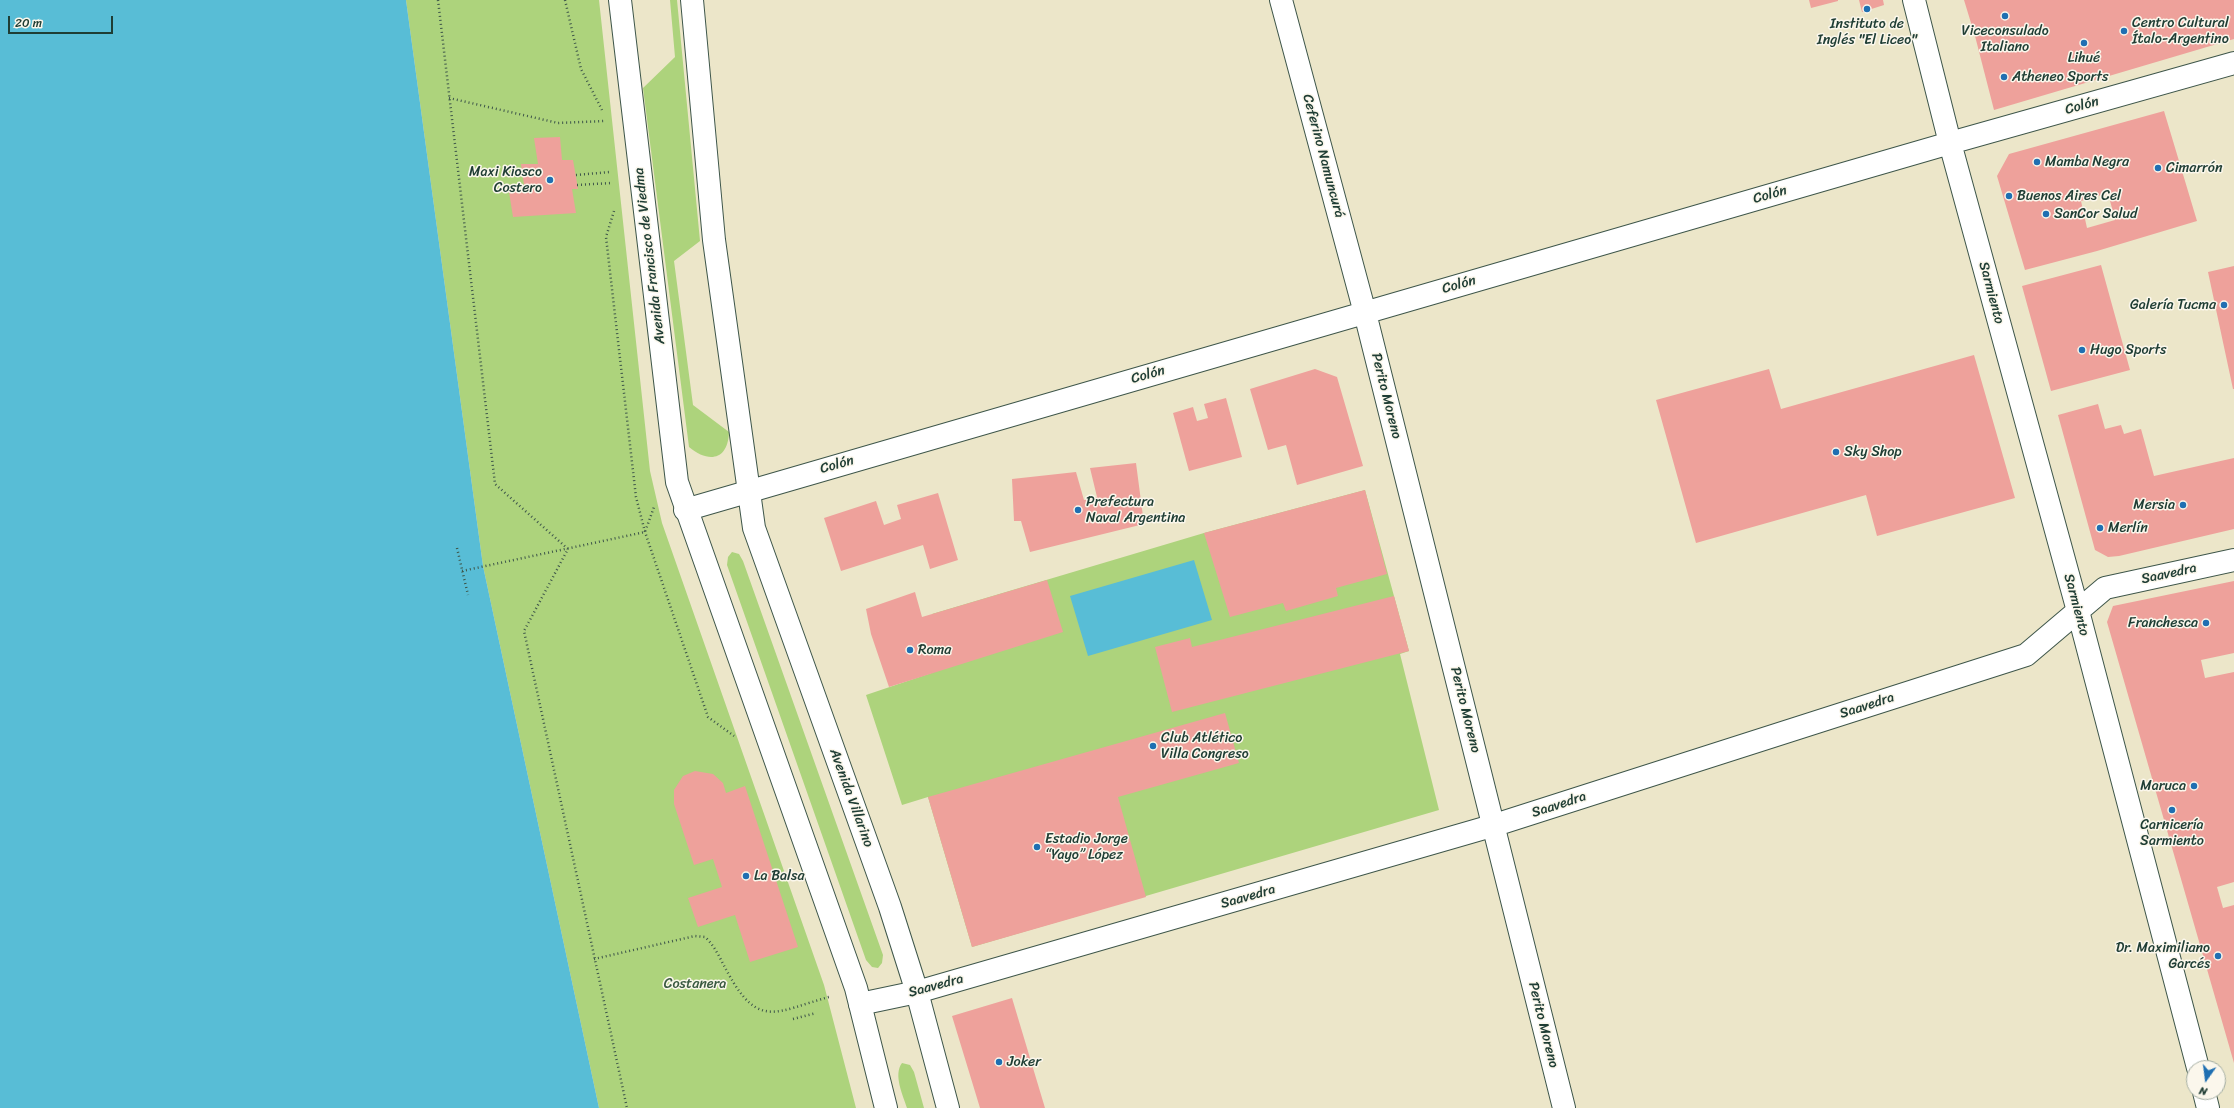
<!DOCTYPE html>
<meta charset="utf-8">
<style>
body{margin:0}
#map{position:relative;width:2234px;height:1108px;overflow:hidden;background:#ece6c9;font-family:Sriracha,sans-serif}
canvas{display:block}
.north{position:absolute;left:2186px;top:1060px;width:40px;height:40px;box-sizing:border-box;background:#fbf7ec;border:1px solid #a3ada2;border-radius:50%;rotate:194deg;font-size:11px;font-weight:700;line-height:16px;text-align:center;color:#1f3d34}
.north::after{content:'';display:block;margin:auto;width:14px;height:18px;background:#1f6fb2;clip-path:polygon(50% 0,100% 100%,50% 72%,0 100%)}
.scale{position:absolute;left:8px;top:16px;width:105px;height:18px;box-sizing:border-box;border:2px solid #1f3d34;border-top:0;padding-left:5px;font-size:12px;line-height:14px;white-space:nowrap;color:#1f3d34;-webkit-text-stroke:3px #fbf7ec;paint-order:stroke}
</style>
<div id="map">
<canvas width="2234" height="1108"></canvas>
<div class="north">N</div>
<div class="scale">20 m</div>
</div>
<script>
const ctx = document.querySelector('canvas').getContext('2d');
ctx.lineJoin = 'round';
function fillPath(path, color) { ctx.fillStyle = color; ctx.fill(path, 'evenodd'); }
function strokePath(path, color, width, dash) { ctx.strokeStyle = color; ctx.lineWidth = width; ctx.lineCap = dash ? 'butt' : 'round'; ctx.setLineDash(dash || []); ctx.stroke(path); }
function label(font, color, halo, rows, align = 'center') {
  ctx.font = font + ' Sriracha,sans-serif'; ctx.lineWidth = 3; ctx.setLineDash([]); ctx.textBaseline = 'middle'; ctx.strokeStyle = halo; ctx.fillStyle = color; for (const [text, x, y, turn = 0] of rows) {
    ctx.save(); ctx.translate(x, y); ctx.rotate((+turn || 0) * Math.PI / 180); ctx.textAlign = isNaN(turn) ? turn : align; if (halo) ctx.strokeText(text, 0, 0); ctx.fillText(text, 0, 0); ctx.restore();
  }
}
fillPath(new Path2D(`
 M406 0H599L650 471 662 523 824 985 856 1108H599L483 566Z
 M670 0H677L700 241 674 261 693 405 729 432C728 461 708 463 689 447L643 88 675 57Z
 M1365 490 1409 651 1400 654 1439 810 972 947 928 797 902 805 866 695 949 667 932 614 1204 533Z
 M732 552 739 554 743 561 883 955 882 963 878 968 872 967 866 960 727 565 728 557Z
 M902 1063 910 1065 914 1072 924 1108H907C903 1095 893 1075 902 1063Z`), '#add37c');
fillPath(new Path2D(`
 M0 0H406L483 566 599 1108H0Z
 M1194 560 1212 620 1088 656 1070 596Z`), '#58bdd6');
fillPath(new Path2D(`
 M1809 0H1838V1L1811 8Z
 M1859 0H1883L1884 5 1862 12Z
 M1964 0H2234V39L1994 110 1975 36Z
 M2164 111 2197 221 2097 251 2025 270 1997 176 2009 154ZM2108 193 2115 220 2087 228 2081 201Z
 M560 137 562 160H573L578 189H572L576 213 513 217 509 192H525L521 164H538L534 138Z
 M2101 265 2130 370 2051 391 2022 286Z
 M2234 266V389H2233L2208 272Z
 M1974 355 2015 498 1877 536 1866 495 1696 543 1656 400 1769 369 1781 409Z
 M1315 369 1337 377 1363 466 1297 485 1286 445 1268 450 1250 389Z
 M1226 398 1242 457 1189 471 1173 413 1193 407 1197 421 1208 418 1204 404Z
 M2098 404 2105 429 2121 425 2124 434 2141 429 2154 476 2234 458V529L2119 556 2108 557 2095 550 2058 415Z
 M1136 463 1144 524 1030 552 1021 521H1014L1012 479 1076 472 1084 500 1097 497 1090 468Z
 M1365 490 1387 574 1336 588 1338 596 1286 611 1283 603 1230 617 1204 533Z
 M938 493 958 560 930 569 923 545 841 571 824 518 876 501 884 525 901 519 897 505Z
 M1047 580 1063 632 889 687 871 634 866 609 915 592 922 617Z
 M2234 581V653L2201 660 2205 678 2234 672V882L2217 887 2223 908 2234 905V1063L2107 622 2113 606Z
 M1394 596 1409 651 1172 712 1155 647 1190 638 1192 647Z
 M1225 713 1239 763 1118 797 1146 897 972 947 928 797Z
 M695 771 713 774 723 783 726 793 745 786 798 947 750 962 735 915 698 927 688 898 722 887 713 859 694 865 674 804V790L683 776Z
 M1012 998 1045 1108H980L952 1016Z`), '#eea19b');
const minor = new Path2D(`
 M1281 0 1365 313 1564 1108
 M1914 0 1950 143 2078 611 2198 1068
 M685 510 1950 143 2234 63
 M860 1004 917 992 1495 825 2026 655 2105 588 2234 560
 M2204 1092 2208 1108`);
const major = new Path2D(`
 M620 0 677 482 856 988 886 1108
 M692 0 714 240 754 528 890 907 917 992 948 1108`);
strokePath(minor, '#3e564a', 24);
strokePath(major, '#3e564a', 24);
strokePath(new Path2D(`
 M438 0 495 484 568 549 524 631 627 1108
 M565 0 581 69 602 110
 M449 98 558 123 605 121
 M576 175 610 172
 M577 185 612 183
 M614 211 606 237 636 497 645 532 708 717 734 736
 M457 548 468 595
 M462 571 645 532 654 507
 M594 959 695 936 705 937C716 947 721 961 728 973 759 1030 777 1011 829 997
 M793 1019 816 1013`), '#3e564a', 2.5, [1, 3]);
strokePath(minor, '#fff', 22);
strokePath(major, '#fff', 22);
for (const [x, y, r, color] of [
 [1867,9,4,"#1f6fb2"],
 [2005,16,4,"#1f6fb2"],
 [2124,31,4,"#1f6fb2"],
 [2084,43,4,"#1f6fb2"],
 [2004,77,4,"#1f6fb2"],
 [2037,162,4,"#1f6fb2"],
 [2158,168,4,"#1f6fb2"],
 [550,180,4,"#1f6fb2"],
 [2009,196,4,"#1f6fb2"],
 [2046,214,4,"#1f6fb2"],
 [2224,305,4,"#1f6fb2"],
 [2082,350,4,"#1f6fb2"],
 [1836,452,4,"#1f6fb2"],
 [2183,505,4,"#1f6fb2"],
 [1078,510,4,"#1f6fb2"],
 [2100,528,4,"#1f6fb2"],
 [2206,623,4,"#1f6fb2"],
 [910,650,4,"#1f6fb2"],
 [1153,746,4,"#1f6fb2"],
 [2194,786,4,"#1f6fb2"],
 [2172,810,4,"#1f6fb2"],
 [1037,847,4,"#1f6fb2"],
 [746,876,4,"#1f6fb2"],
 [2218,956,4,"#1f6fb2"],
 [999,1062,4,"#1f6fb2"]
]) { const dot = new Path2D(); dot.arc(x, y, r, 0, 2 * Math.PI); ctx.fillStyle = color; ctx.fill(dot); strokePath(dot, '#fbf7ec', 1.5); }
label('14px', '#1f3d34', '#fbf7ec', [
 ["Centro Cultural",2132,23],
 ["Ítalo-Argentino",2132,39],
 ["Instituto de",1867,24,"center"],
 ["Inglés \"El Liceo\"",1867,40,"center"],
 ["Viceconsulado",2005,31,"center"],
 ["Italiano",2005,47,"center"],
 ["Lihué",2084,58,"center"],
 ["Atheneo Sports",2012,77],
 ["Mamba Negra",2045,162],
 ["Cimarrón",2166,168],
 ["Maxi Kiosco",542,172,"right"],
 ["Costero",542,188,"right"],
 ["Buenos Aires Cel",2017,196],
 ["SanCor Salud",2054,214],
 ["Galería Tucma",2216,305,"right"],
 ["Hugo Sports",2090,350],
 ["Sky Shop",1844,452],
 ["Prefectura",1086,502],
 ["Naval Argentina",1086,518],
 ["Mersia",2175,505,"right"],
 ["Merlín",2108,528],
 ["Franchesca",2198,623,"right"],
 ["Roma",918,650],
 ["Club Atlético",1161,738],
 ["Villa Congreso",1161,754],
 ["Maruca",2186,786,"right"],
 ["Carnicería",2172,825,"center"],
 ["Sarmiento",2172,841,"center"],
 ["Estadio Jorge",1045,839],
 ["“Yayo” López",1045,855],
 ["La Balsa",754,876],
 ["Dr. Maximiliano",2210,948,"right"],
 ["Garcés",2210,964,"right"],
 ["Joker",1007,1062]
], 'left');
label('14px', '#1f3d34', '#fbf7ec', [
 ["Colón",2082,106,-16],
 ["Ceferino Namuncurá",1323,156,75],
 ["Colón",1770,195,-16],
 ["Avenida Francisco de Viedma",650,256,-97],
 ["Colón",1459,285,-16],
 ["Sarmiento",1991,293,75],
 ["Colón",1148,375,-16],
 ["Perito Moreno",1386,396,76],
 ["Colón",837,465,-16],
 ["Saavedra",2169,574,-12],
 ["Sarmiento",2076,605,75],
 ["Saavedra",1867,706,-18],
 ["Perito Moreno",1465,710,76],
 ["Avenida Villarino",851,798,70],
 ["Saavedra",1559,805,-18],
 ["Saavedra",1248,897,-16],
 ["Saavedra",936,986,-15],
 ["Perito Moreno",1543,1025,76]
]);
label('14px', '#3b5b42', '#fbf7ec', [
 ["Costanera",695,984]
]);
</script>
